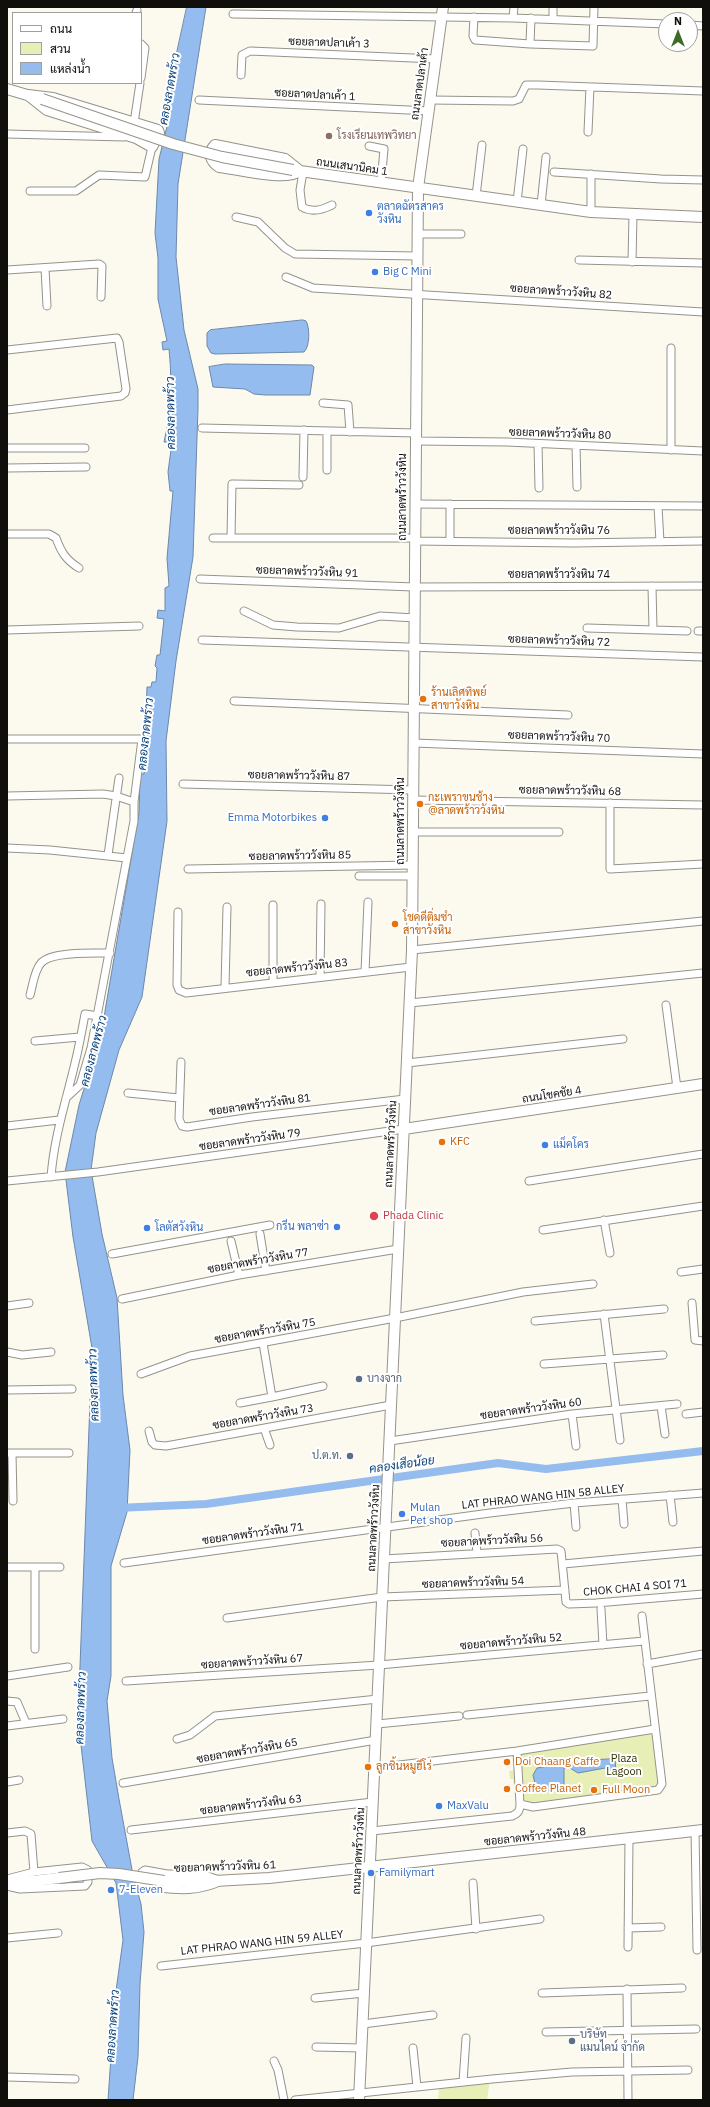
<!DOCTYPE html>
<meta charset="utf-8">
<style>
body{margin:0}
#map{position:relative;width:710px;height:2107px;overflow:hidden;background:#fcfaef;font-family:"IBM Plex Sans",Sarabun,sans-serif}
canvas{display:block}
.frame{position:absolute;inset:0;border:8px solid #100f0c;pointer-events:none}
.legend{position:absolute;left:12px;top:12px;width:130px;height:72px;box-sizing:border-box;background:#fff;border:1px solid #9f9f9e;margin:0;padding:5px 7px;list-style:none;font-size:12px;color:#100f0c}
.legend li{display:flex;align-items:center;gap:8px;height:20px}
.legend b{width:20px;border:1px solid #9f9f9e}
.north{position:absolute;left:658px;top:12px;width:40px;height:40px;box-sizing:border-box;background:#fff;border:1px solid #9f9f9e;border-radius:50%;rotate:0deg;font-size:11px;font-weight:700;line-height:16px;text-align:center;color:#100f0c}
.north::after{content:'';display:block;margin:auto;width:14px;height:18px;background:#3f6926;clip-path:polygon(50% 0,100% 100%,50% 72%,0 100%)}
</style>
<div id="map">
<canvas width="710" height="2107"></canvas>
<div class="frame"></div>
<ul class="legend">
<li><b style="height:5px;background:#fff"></b>ถนน</li>
<li><b style="height:11px;background:#e7eeb6"></b>สวน</li>
<li><b style="height:11px;background:#94bcee"></b>แหล่งน้ำ</li>
</ul>
<div class="north">N</div>
</div>
<script>
const ctx = document.querySelector('canvas').getContext('2d');
ctx.lineJoin = 'round';
function fillPath(path, color) { ctx.fillStyle = color; ctx.fill(path, 'evenodd'); }
function strokePath(path, color, width, dash) { ctx.strokeStyle = color; ctx.lineWidth = width; ctx.lineCap = dash ? 'butt' : 'round'; ctx.setLineDash(dash || []); ctx.stroke(path); }
function label(font, color, halo, rows, align = 'center') {
  ctx.font = font + ' "IBM Plex Sans",Sarabun,sans-serif'; ctx.lineWidth = 4; ctx.setLineDash([]); ctx.textBaseline = 'middle'; ctx.strokeStyle = halo; ctx.fillStyle = color; for (const [text, x, y, turn = 0] of rows) {
    ctx.save(); ctx.translate(x, y); ctx.rotate((+turn || 0) * Math.PI / 180); ctx.textAlign = isNaN(turn) ? turn : align; if (halo) ctx.strokeText(text, 0, 0); ctx.fillText(text, 0, 0); ctx.restore();
  }
}
fillPath(new Path2D(`
 M650 1733 653 1737 660 1783 659 1791 526 1806 517 1809 513 1779H510L509 1771 515 1770 518 1758 513 1754Z
 M490 2079 487 2100H438L439 2088Z`), '#e7eeb6');
const water = new Path2D(`
 M187 7H206L178 184 176 257 184 330 198 389V408L193 557 176 661 166 741 167 821 142 997 119 1050 96 1133 91 1170 102 1234 117 1298 123 1395 130 1450 127 1512 111 1566V1676L107 1701 112 1758 119 1799 133 1875 141 1904 144 1932 140 1984 138 2057 133 2100H108L115 1998 123 1940 116 1883 92 1841 78 1719 92 1348 73 1237 65 1172 79 1105 102 1030 106 1005 139 813 140 774H144L147 687H151L152 682H156L157 668 155 666 157 655H160L164 619 157 618 158 610 165 611V588L169 586 167 558 173 491H170L168 472 172 442H164L169 418H172V406H167C167 400 168 396 169 391 172 378 170 362 169 349L163 350 162 342 167 341 158 299V258L155 233 159 159 171 110 169 109 172 89V74Z
 M303 320 306 321C310 327 310 347 304 352L215 354 211 353 207 346V333L210 330Z
 M225 364 312 365 314 367 310 395H265L254 394 245 389 213 387 209 367Z
 M615 1759 616 1772 605 1768 578 1773 570 1768H564V1789L537 1792 533 1775 537 1768 575 1761Z`);
fillPath(water, '#94bcee');
strokePath(water, '#6c88aa', 1);
strokePath(new Path2D(`
 M117 1508 206 1504 498 1463 546 1469 703 1451`), '#94bcee', 8);
const street = new Path2D(`
 M136 13 137 10
 M233 14 513 18 666 24
 M474 17 473 36 475 40 530 44 531 18
 M513 18 514 7
 M553 19V7
 M690 25 703 26
 M141 44 145 48 141 78
 M530 44 593 46 594 7
 M241 75 242 55 250 51 436 59
 M199 100 429 111
 M430 100 513 101 519 99 526 85H538L703 91
 M134 123 140 83
 M588 132 590 87
 M7 134 124 137
 M369 146 384 149 381 183
 M303 172 300 190 302 207C312 213 322 210 332 205
 M554 172 661 179 703 180
 M591 174V212
 M30 191H76L99 175 145 177 152 147
 M476 196 482 145
 M517 202 523 149
 M541 205 546 157
 M236 217 258 222 285 248 295 254 417 256
 M417 234H461
 M579 260 703 263
 M632 262 633 214
 M45 268 47 306
 M7 270 99 264 102 266 101 297
 M286 277 313 288 703 312
 M671 348V450
 M7 350 117 338 119 342 126 389 125 393 121 396 7 410
 M323 403 348 405 350 432
 M202 428 416 433
 M416 441 507 442 703 451
 M538 444 539 488
 M576 445 577 487
 M7 448H85
 M7 468 86 467
 M327 470V431
 M303 477 304 430
 M415 504 703 506
 M450 504V541
 M658 506 660 542
 M7 534H49L56 538C61 552 66 560 79 568
 M213 538H415
 M231 538 232 484 299 485
 M415 541 574 543 703 541
 M200 579 414 587 703 586
 M652 586 653 630
 M244 611 273 625 297 627 339 628 380 616 415 618
 M587 628 687 631
 M7 630 139 626
 M698 631H703
 M202 640 703 657
 M234 701 568 715
 M7 739H142L134 802V821L91 1048 80 1085 66 1098
 M414 743 703 754
 M183 784 413 790
 M7 796 103 794 116 796 134 802
 M413 800 703 805
 M610 803V869L703 864
 M413 832H559
 M7 848 50 850 127 858
 M108 855 119 778
 M188 869 413 865
 M359 876H413
 M178 912 177 985 179 990 186 993 411 967
 M412 950 703 921
 M365 972 368 902
 M320 977 321 904
 M273 982V905
 M225 987 227 907
 M30 995C33 985 34 971 41 963 51 951 95 953 110 953
 M410 1003 703 973
 M666 1005 677 1088
 M35 1041 80 1037
 M181 1062 179 1119 182 1126 187 1127 252 1117 405 1099
 M407 1063 623 1039
 M128 1093 179 1098
 M7 1126 59 1120
 M51 1177C54 1137 66 1101 75 1063 79 1047 82 1030 85 1014L98 1016
 M7 1181 98 1172 404 1129
 M529 1181 703 1154
 M604 1220 610 1253
 M543 1230 703 1206
 M260 1234 266 1271
 M231 1241 239 1275
 M112 1254 270 1225
 M681 1272 703 1269
 M122 1299 239 1275 398 1249
 M692 1303 695 1340 703 1341
 M7 1306 29 1303
 M604 1314 620 1440
 M535 1321 664 1309
 M7 1352 22 1355 51 1352
 M544 1364 663 1355
 M141 1374 190 1356 395 1318 523 1292 593 1284
 M7 1390 72 1389
 M272 1397 323 1386
 M240 1403 272 1397 263 1343
 M661 1406 665 1434
 M572 1414 576 1446
 M686 1414 703 1412
 M264 1428 270 1445
 M149 1431 152 1442 155 1445 166 1446 391 1405
 M390 1441 572 1414 677 1404
 M7 1453H69
 M12 1453 13 1501
 M670 1495 673 1522
 M622 1499 624 1524
 M574 1503 576 1527
 M475 1533 477 1553
 M384 1559 557 1549 561 1551 566 1602 569 1604 596 1603 703 1594
 M124 1563 490 1513 574 1503 703 1493
 M563 1564 703 1551
 M7 1567H60
 M601 1609 603 1645
 M227 1618 382 1597 565 1590
 M35 1649V1567
 M647 1664 703 1654
 M7 1676 68 1667
 M126 1681 379 1665 644 1641
 M7 1701 17 1702 26 1723
 M467 1715 650 1696
 M377 1724 459 1716
 M7 1726 63 1719
 M177 1739 190 1735 215 1716 378 1699
 M374 1768 517 1751 655 1729
 M7 1782 19 1780
 M123 1783 376 1740
 M520 1804 533 1807 658 1790 662 1784 642 1616
 M131 1830 373 1802
 M695 1830 697 1950
 M372 1831 512 1816C519 1813 520 1810 520 1804L517 1751
 M7 1833 25 1831 31 1834 34 1872
 M145 1870 167 1874H202L222 1881C195 1893 178 1890 149 1887L145 1886 142 1883V1872Z
 M7 1879 34 1872 82 1867 88 1870V1882L85 1886 20 1889 7 1886
 M473 1883 476 1929
 M628 1928 661 1927
 M7 1938 58 1933
 M628 1947 629 1839
 M161 1966 366 1943 540 1919
 M627 1989 628 2100
 M542 1993 682 1988
 M315 1998 364 1993
 M363 2024 433 2015
 M546 2032 696 2029
 M316 2047 362 2048
 M413 2048 417 2087
 M274 2061 278 2070 284 2100
 M7 2077 75 2079
 M463 2082 466 2038
 M295 2100 492 2079 572 2072 688 2070`);
const secondary = new Path2D(`
 M7 89 34 97
 M28 95 53 98 158 130 159 133 152 147 136 138 47 110Z
 M215 145 285 159 300 171C285 182 238 169 219 167 211 162 207 153 215 145Z
 M293 170 591 212 703 217
 M404 1129 703 1084
 M164 1881 196 1882 269 1878 703 1830
 M7 1884 59 1878
 M359 2100 412 950 418 188 443 7`);
strokePath(street, '#959389', 9);
strokePath(secondary, '#959389', 12);
strokePath(street, '#fff', 7);
strokePath(secondary, '#fff', 10);
const secondaryBridge = new Path2D(`
 M42 99 173 144 222 157 293 170
 M59 1878 100 1873 119 1874 164 1881`);
strokePath(secondaryBridge, '#959389', 12, []);
strokePath(secondaryBridge, '#fff', 10);
for (const [x, y, r, color] of [
 [329,136,4,"#8d6e63"],
 [369,213,4,"#3f7fe0"],
 [375,272,4,"#3f7fe0"],
 [423,699,4,"#e8710a"],
 [420,804,4,"#e8710a"],
 [325,818,4,"#3f7fe0"],
 [395,924,4,"#e8710a"],
 [442,1142,4,"#e8710a"],
 [545,1145,4,"#3f7fe0"],
 [374,1216,5,"#e0444e"],
 [337,1227,4,"#3f7fe0"],
 [147,1228,4,"#3f7fe0"],
 [359,1379,4,"#5c6f8a"],
 [350,1456,4,"#5c6f8a"],
 [402,1514,4,"#3f7fe0"],
 [507,1762,4,"#e8710a"],
 [368,1767,4,"#e8710a"],
 [507,1789,4,"#e8710a"],
 [594,1790,4,"#e8710a"],
 [439,1806,4,"#3f7fe0"],
 [371,1873,4,"#3f7fe0"],
 [111,1890,4,"#3f7fe0"],
 [572,2041,4,"#5c6f8a"]
]) { const dot = new Path2D(); dot.arc(x, y, r, 0, 2 * Math.PI); ctx.fillStyle = color; ctx.fill(dot); strokePath(dot, '#fff', 1.5); }
label('11px', '#100f0c', '#fff', [
 ["ซอยลาดปลาเค้า 3",329,43,2],
 ["ถนนลาดปลาเค้า",420,84,-82],
 ["ซอยลาดปลาเค้า 1",315,95,3],
 ["ถนนเสนานิคม 1",352,167,8],
 ["ซอยลาดพร้าววังหิน 82",561,292,4],
 ["ซอยลาดพร้าววังหิน 80",560,434,2],
 ["ถนนลาดพร้าววังหิน",403,497,-90],
 ["ซอยลาดพร้าววังหิน 76",559,531],
 ["ซอยลาดพร้าววังหิน 91",307,572,2],
 ["ซอยลาดพร้าววังหิน 74",559,575],
 ["ซอยลาดพร้าววังหิน 72",559,641,2],
 ["ซอยลาดพร้าววังหิน 70",559,737,2],
 ["ซอยลาดพร้าววังหิน 87",299,776,1],
 ["ซอยลาดพร้าววังหิน 68",570,791,1],
 ["ถนนลาดพร้าววังหิน",401,821,-90],
 ["ซอยลาดพร้าววังหิน 85",300,856,-1],
 ["ซอยลาดพร้าววังหิน 83",297,968,-6],
 ["ถนนโชคชัย 4",552,1095,-9],
 ["ซอยลาดพร้าววังหิน 81",260,1105,-8],
 ["ซอยลาดพร้าววังหิน 79",250,1140,-8],
 ["ถนนลาดพร้าววังหิน",391,1144,-87],
 ["ซอยลาดพร้าววังหิน 77",258,1261,-10],
 ["ซอยลาดพร้าววังหิน 75",265,1331,-10],
 ["ซอยลาดพร้าววังหิน 60",531,1409,-8],
 ["ซอยลาดพร้าววังหิน 73",263,1417,-10],
 ["LAT PHRAO WANG HIN 58 ALLEY",543,1497,-6],
 ["ถนนลาดพร้าววังหิน",374,1528,-87],
 ["ซอยลาดพร้าววังหิน 71",253,1534,-8],
 ["ซอยลาดพร้าววังหิน 56",492,1541,-3],
 ["ซอยลาดพร้าววังหิน 54",473,1583,-2],
 ["CHOK CHAI 4 SOI 71",635,1588,-5],
 ["ซอยลาดพร้าววังหิน 52",511,1642,-5],
 ["ซอยลาดพร้าววังหิน 67",252,1662,-4],
 ["ซอยลาดพร้าววังหิน 65",247,1751,-10],
 ["ซอยลาดพร้าววังหิน 63",251,1805,-7],
 ["ซอยลาดพร้าววังหิน 48",535,1837,-6],
 ["ถนนลาดพร้าววังหิน",359,1851,-87],
 ["ซอยลาดพร้าววังหิน 61",225,1867,-2],
 ["LAT PHRAO WANG HIN 59 ALLEY",262,1943,-6]
]);
label('11px', '#785e54', '#fff', [
 ["โรงเรียนเทพวิทยา",337,136]
], 'left');
label('11px', '#366cbe', '#fff', [
 ["ตลาดฉัตรสาคร",377,207],
 ["วังหิน",377,220],
 ["Big C Mini",383,272],
 ["Emma Motorbikes",317,818,"right"],
 ["แม็คโคร",553,1145],
 ["กรีน พลาซ่า",329,1227,"right"],
 ["โลตัสวังหิน",155,1228],
 ["Mulan",410,1508],
 ["Pet shop",410,1521],
 ["MaxValu",447,1806],
 ["Familymart",379,1873],
 ["7-Eleven",119,1890]
], 'left');
label('11px', '#c56008', '#fff', [
 ["ร้านเลิศทิพย์",431,693],
 ["สาขาวังหิน",431,706],
 ["กะเพราขุนช้าง",428,798],
 ["@ลาดพร้าววังหิน",428,811],
 ["โชคดีติ่มซำ",403,918],
 ["สาขาวังหิน",403,931],
 ["KFC",450,1142],
 ["Doi Chaang Caffe",515,1762],
 ["ลูกชิ้นหมูฮีโร่",376,1767],
 ["Coffee Planet",515,1789],
 ["Full Moon",602,1790]
], 'left');
label('11px', '#be3a42', '#fff', [
 ["Phada Clinic",383,1216]
], 'left');
label('11px', '#4e5e75', '#fff', [
 ["บางจาก",367,1379],
 ["ป.ต.ท.",342,1456,"right"],
 ["บริษัท",580,2035],
 ["แมนไคน์ จำกัด",580,2048]
], 'left');
label('11px', '#303301', '#fff', [
 ["Plaza",624,1759],
 ["Lagoon",624,1772]
]);
label('italic 12px', '#06407b', '#fff', [
 ["คลองลาดพร้าว",170,89,-80],
 ["คลองลาดพร้าว",171,413,-91],
 ["คลองลาดพร้าว",146,734,-84],
 ["คลองลาดพร้าว",94,1051,-75],
 ["คลองลาดพร้าว",94,1385,-92],
 ["คลองเสือน้อย",402,1465,-8],
 ["คลองลาดพร้าว",81,1708,-88],
 ["คลองลาดพร้าว",113,2026,-86]
]);
</script>
